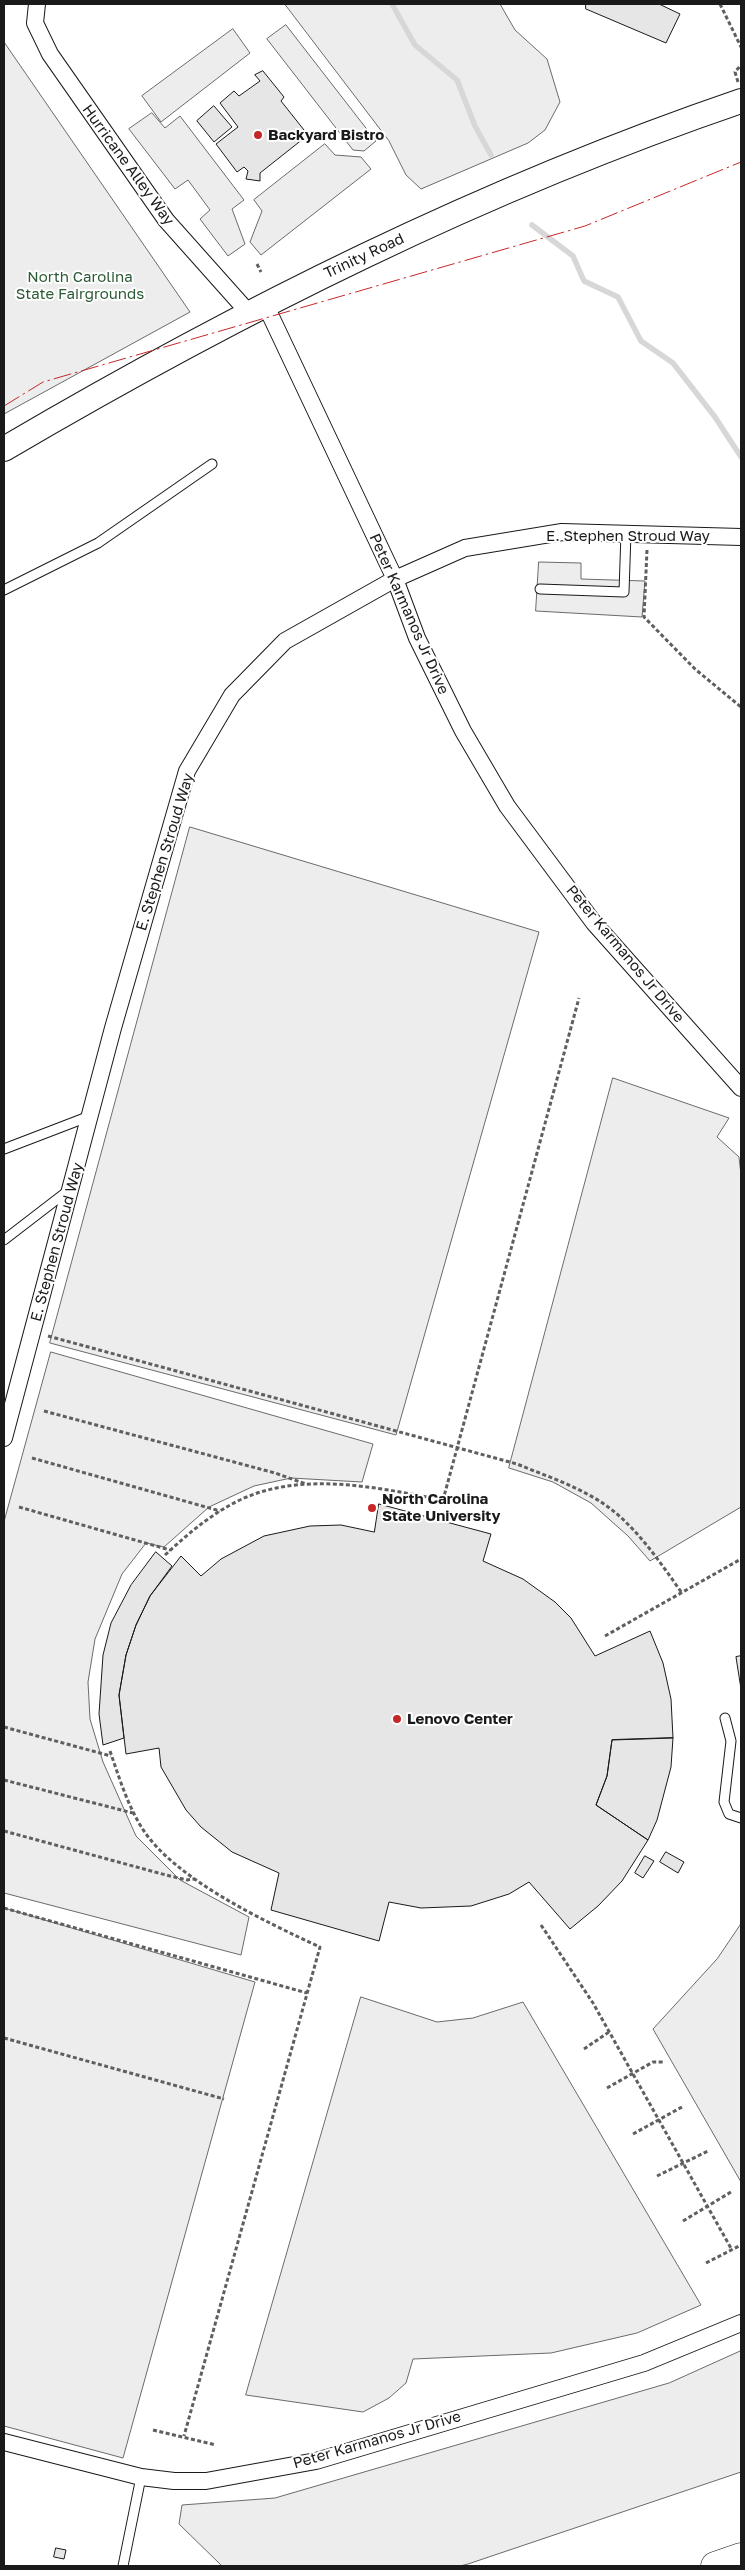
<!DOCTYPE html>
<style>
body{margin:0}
#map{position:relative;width:745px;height:2570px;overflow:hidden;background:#fff;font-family:"Golos Text",sans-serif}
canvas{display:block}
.frame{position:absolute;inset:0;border:5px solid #1a1a1a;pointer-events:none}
</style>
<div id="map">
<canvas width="745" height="2570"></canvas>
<div class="frame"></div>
</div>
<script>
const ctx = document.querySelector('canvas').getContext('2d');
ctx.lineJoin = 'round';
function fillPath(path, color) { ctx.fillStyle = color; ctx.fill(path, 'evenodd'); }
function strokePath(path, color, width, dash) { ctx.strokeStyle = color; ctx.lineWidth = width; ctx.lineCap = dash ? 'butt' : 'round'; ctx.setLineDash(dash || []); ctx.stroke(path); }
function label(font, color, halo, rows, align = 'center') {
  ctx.font = font + ' "Golos Text",sans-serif'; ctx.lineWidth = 4; ctx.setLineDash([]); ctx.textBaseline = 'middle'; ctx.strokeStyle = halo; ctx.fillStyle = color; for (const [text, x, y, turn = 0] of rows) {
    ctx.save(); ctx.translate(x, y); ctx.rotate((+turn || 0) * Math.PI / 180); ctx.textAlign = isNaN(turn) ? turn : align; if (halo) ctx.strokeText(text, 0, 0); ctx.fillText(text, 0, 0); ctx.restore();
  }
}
const built = new Path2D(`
 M285 4H500L515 30 547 59 560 102 545 130 528 143 421 189 406 175 389 141Z
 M286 25 376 141 364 151 353 150 267 39Z
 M233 29 250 53 161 122 142 96Z
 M4 42 190 312 4 414Z
 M152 113 165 128 180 116 244 200 232 209 245 244 228 256 200 219 210 210 188 180 175 189 129 129Z
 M325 144 335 155 361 157 371 169 261 255 250 242 262 211 254 200Z
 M539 562 581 563V579L645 581 642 617 536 611Z
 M190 827 539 932 396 1435 50 1343Z
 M613 1078 729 1118 717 1137 739 1157 741 1175V1507L650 1561 628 1536 591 1503 553 1482 509 1468Z
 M51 1352 373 1444 362 1482 291 1478 254 1486 209 1507 164 1547 146 1543 122 1574 95 1639 88 1682 90 1719 103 1762 136 1836 180 1880 249 1917 241 1955 4 1893V1522Z
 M4 1908 255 1982 123 2458 4 2426Z
 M741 1924V2182L653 2029 717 1959Z
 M361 1997 437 2022 473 2018 523 2002 701 2305 637 2333 551 2353 413 2359 406 2383 389 2398 363 2412 246 2395Z
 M741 2351V2472L468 2564 460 2566H222L179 2524 182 2505 275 2498 669 2383Z`);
fillPath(built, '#ededed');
strokePath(built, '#6a6a6a', 1);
strokePath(new Path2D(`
 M392 4 415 45 457 80 475 126 491 155
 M532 225 573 256 584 281 618 297 641 341 673 363 715 417 741 457`), '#d7d7d7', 5.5);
const building = new Path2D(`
 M586 4H659L680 14 666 43 586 9Z
 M263 71 284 97 281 101 308 135 260 173V181L246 179 248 171 244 167 237 172 216 144 238 127 220 103 234 91 239 96 260 81 255 75Z
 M214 106 232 127 214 142 197 121Z
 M379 1504 491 1534 483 1561 523 1579 555 1602 571 1618 595 1656 650 1631 663 1663 671 1699 673 1738 612 1740 607 1776 596 1805 648 1840 622 1881 598 1906 570 1929 529 1882 509 1894 471 1906 421 1908 389 1902 379 1941 271 1910 279 1873 232 1852 201 1827 186 1810 161 1767 159 1748 126 1754 119 1695 126 1655 136 1625 150 1596 181 1556 201 1576 221 1559 264 1536 310 1526 341 1525 374 1532Z
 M156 1552 172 1566 150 1596 136 1625 126 1655 119 1695 124 1738 103 1745 99 1714 103 1655 111 1623 131 1585Z
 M741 1656V1689L736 1657Z
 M673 1738 671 1767 657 1820 648 1840 596 1805 607 1776 612 1740Z
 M666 1852 684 1862 678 1873 660 1862Z
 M645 1856 654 1861 643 1878 635 1873Z
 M56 2548 66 2550 64 2559 54 2557Z`);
fillPath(building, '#e6e6e6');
strokePath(building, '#1a1a1a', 1);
const lane = new Path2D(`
 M540 589 624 592 626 533
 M4 590 98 543 212 464
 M4 1149 90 1116
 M4 1240 69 1190
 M725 1718 731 1741 724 1802 729 1814 741 1818
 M123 2566 141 2477`);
const street = new Path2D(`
 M37 4 35 23 50 54 166 220 248 312
 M265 304 395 579 417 638 463 731 507 806 594 923 741 1088
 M4 1438 113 1028 187 771 232 695 285 641 395 579 465 548 562 532 741 537
 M4 2442 141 2477 174 2481H206L316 2461 644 2363 741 2323`);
const secondary = new Path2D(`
 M4 449C239 311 483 189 741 101`);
const highway = new Path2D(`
 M715 2566 741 2557`);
strokePath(lane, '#1a1a1a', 11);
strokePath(street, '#1a1a1a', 18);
strokePath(secondary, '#1a1a1a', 26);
strokePath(highway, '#1a1a1a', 29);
strokePath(new Path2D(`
 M720 4 741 47
 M738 82 735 72 741 65
 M257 264 261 272
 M647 550 644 617 695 669 741 707
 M48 1336 517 1464C546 1476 577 1486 604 1504 636 1526 659 1561 682 1593
 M44 1411 275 1473 306 1484
 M32 1458 220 1511
 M19 1507 170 1550
 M165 1555C189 1533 212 1513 242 1499 304 1471 379 1488 443 1500L579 998
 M605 1636 741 1559
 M4 1727 111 1756
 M110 1751C119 1777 127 1804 142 1828 174 1879 266 1922 320 1947L184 2436
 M4 1780 133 1813
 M4 1831 166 1875 187 1880 194 1879
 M4 1908 307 1993
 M541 1925 593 2003 732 2250
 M4 2038 224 2099
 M584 2049 609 2032
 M607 2088 653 2062H663
 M633 2134 682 2107
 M657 2176 708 2151
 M683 2221 731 2192
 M706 2263 741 2245
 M153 2430 216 2445`), '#5f5f5f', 3, [4, 2.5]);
strokePath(lane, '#fff', 9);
strokePath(street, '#fff', 16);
strokePath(secondary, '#fff', 24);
strokePath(highway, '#fff', 28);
strokePath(new Path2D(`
 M4 406 43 382 585 226 741 162`), '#c62828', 1, [18, 4, 2.5, 4]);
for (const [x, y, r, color] of [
 [258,135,5,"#c62828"],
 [372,1508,5,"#c62828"],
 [397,1719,5,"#c62828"]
]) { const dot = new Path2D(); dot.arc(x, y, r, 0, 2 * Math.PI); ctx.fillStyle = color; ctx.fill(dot); strokePath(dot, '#fff', 2); }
label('bold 15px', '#1a1a1a', '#fff', [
 ["Backyard Bistro",268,135],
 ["North Carolina",382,1499],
 ["State University",382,1516],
 ["Lenovo Center",407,1719]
], 'left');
label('15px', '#1a1a1a', '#fff', [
 ["Hurricane Alley Way",128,165,54],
 ["Trinity Road",364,256,-25],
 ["E. Stephen Stroud Way",628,536],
 ["Peter Karmanos Jr Drive",409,614,66],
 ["E. Stephen Stroud Way",165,852,-73],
 ["Peter Karmanos Jr Drive",625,954,50],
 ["E. Stephen Stroud Way",57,1242,-75],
 ["Peter Karmanos Jr Drive",377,2440,-16]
]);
label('15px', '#2b5a34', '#fff', [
 ["North Carolina",80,277],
 ["State Fairgrounds",80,294]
]);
</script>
